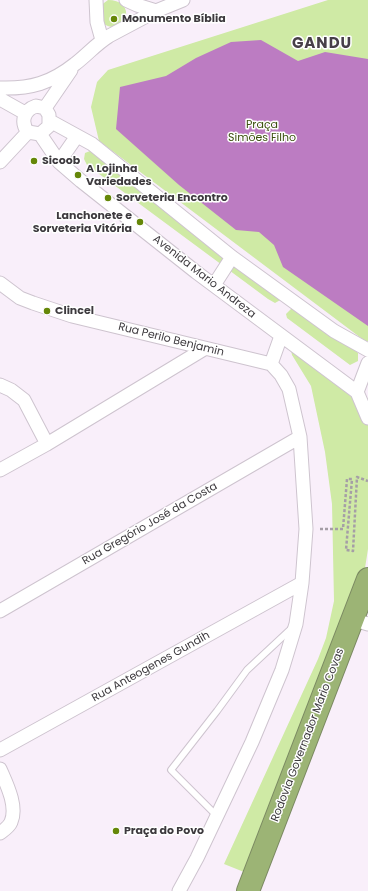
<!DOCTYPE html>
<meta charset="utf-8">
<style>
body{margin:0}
canvas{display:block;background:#f9effa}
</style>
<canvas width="368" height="891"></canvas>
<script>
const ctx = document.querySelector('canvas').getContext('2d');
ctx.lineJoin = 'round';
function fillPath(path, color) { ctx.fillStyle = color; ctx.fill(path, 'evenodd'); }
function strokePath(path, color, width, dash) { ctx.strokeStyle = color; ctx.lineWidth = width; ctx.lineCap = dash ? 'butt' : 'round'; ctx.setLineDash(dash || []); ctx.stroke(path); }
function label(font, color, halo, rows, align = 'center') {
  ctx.font = font + ' Poppins,sans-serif'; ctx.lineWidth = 3; ctx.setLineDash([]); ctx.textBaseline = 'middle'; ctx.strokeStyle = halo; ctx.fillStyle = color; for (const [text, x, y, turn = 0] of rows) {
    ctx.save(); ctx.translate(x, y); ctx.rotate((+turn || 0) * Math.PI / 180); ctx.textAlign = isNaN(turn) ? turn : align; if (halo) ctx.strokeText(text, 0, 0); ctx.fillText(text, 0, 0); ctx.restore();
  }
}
fillPath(new Path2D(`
 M108 0C139 0 126 39 102 23L100 6Z
 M328 0H368V341H365L99 141 91 107 97 82 108 70Z
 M90 151H96L282 299 275 303 268 299 87 165 84 159 85 153Z
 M294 306H300L358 353V361L350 365 287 318 286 314Z
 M291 350 324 374 354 399 368 421V549L362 587 244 872 224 864 318 659 326 638 334 601 332 504 325 452 311 386 292 355Z`), '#cfeaa5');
fillPath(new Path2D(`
 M261 40 298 61 325 52 368 59V326L283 267 274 245 259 232 236 230 179 185 116 129 120 87 166 76 196 58 231 42Z`), '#bc7cc2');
const lane = new Path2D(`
 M217 816 171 770 217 711 247 670 292 628`);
const street = new Path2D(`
 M96 0 97 22 102 40
 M126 0 137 5 156 11
 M0 88C31 89 51 83 75 64 87 55 96 44 109 36L156 11 183 0
 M0 99 25 113
 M36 106 45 108 49 115V126L40 134 28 132C20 122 24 110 36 106Z
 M45 108 71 70
 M50 121 92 144 232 257 334 331 368 350
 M40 134 59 162 81 181 196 272 357 392 368 418
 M0 162 28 132
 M59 162 77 136
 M0 283 20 298 33 303 72 316 271 364 281 375 289 389 300 437 306 529 302 583 296 624 282 670 252 742 197 858 179 891
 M214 285 232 257
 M271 364 281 336
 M0 385 11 390 24 400 47 444
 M357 392 368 363
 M0 470 47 444 204 349
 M0 611 300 437
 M352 619 368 624
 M0 750 302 583
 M0 769C6 783 18 806 11 822 9 827 4 830 0 833`);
const highway = new Path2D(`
 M248 891 368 579`);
strokePath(lane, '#cec4cf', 8);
strokePath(street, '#cec4cf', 15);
strokePath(highway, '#7b8962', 24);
strokePath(new Path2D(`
 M320 529H343L347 479H352L346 550 353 551 357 477 368 481`), '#a59ea6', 2.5, [3, 2]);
strokePath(lane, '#fff', 6);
strokePath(street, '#fff', 13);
strokePath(highway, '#9cb475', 22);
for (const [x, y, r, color] of [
 [114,19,4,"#658708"],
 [34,161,4,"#658708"],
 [78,175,4,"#658708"],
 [108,198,4,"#658708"],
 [140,222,4,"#658708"],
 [47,311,4,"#658708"],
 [116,831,4,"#658708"]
]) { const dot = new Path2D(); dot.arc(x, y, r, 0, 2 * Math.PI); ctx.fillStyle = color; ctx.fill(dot); strokePath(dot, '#fff', 1.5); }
label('bold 11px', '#3d3a3e', '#fff', [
 ["Monumento Bíblia",122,19],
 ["Sicoob",42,161],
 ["A Lojinha",86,169],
 ["Variedades",86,182],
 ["Sorveteria Encontro",116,198],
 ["Lanchonete e",132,216,"right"],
 ["Sorveteria Vitória",132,229,"right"],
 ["Clincel",55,311],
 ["Praça do Povo",124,831]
], 'left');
label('11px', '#3c500f', '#fff', [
 ["Praça",262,125],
 ["Simões Filho",262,138]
]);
label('11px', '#3d3a3e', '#fff', [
 ["Avenida Mario Andreza",204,277,38],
 ["Rua Perilo Benjamin",171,340,14],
 ["Rua Gregório José da Costa",150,524,-30],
 ["Rua Anteogenes Gundih",151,667,-29],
 ["Rodovia Governador Mário Covas",308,735,-69]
]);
ctx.letterSpacing = '1px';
label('bold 15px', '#473f48', '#fff', [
 ["GANDU",322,44]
]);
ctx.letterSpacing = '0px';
</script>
